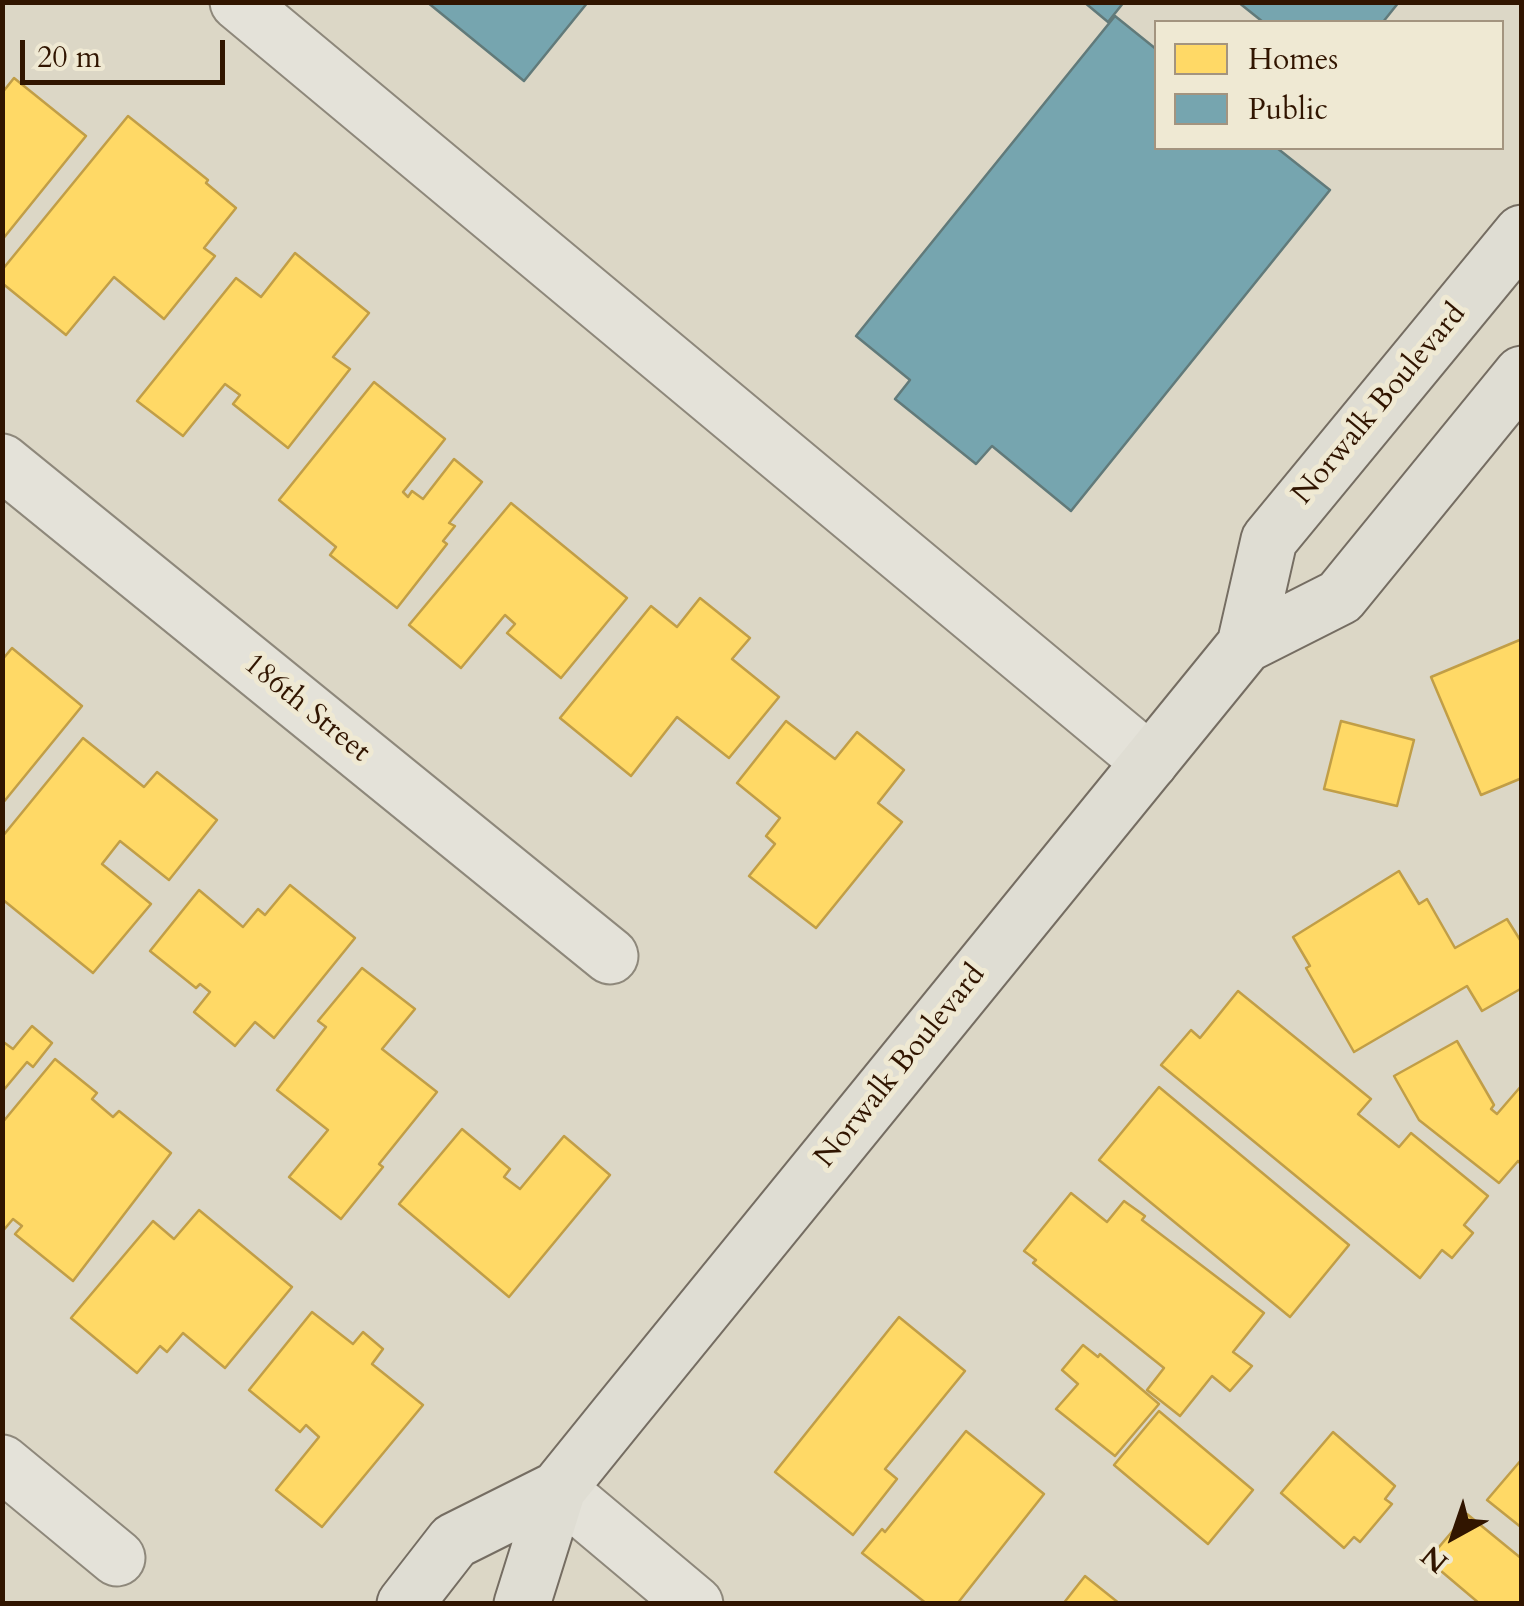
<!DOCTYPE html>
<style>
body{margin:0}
#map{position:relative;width:1524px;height:1606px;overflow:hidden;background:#dcd7c6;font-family:Cardo,serif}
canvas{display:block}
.frame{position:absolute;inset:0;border:5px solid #311500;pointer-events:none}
.legend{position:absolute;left:1154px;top:20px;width:350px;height:130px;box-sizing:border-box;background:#efe9d3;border:2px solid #a3947f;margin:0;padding:12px 18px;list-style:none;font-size:30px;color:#311500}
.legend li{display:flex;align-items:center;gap:20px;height:50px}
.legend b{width:50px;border:2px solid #a3947f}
.north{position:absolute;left:1404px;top:1486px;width:100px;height:100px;-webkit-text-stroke:8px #efe9d3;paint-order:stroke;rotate:220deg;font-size:28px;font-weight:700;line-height:40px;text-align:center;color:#311500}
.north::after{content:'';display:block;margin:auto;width:35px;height:45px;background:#311500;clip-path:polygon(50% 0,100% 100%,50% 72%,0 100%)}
.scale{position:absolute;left:20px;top:40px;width:205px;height:45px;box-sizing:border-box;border:5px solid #311500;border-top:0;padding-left:12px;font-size:30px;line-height:35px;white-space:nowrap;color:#311500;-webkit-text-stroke:8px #efe9d3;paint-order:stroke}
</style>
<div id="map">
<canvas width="1524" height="1606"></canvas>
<div class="frame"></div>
<ul class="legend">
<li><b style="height:28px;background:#ffd966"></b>Homes</li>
<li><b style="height:28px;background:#76a5af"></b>Public</li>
</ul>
<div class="north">N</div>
<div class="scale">20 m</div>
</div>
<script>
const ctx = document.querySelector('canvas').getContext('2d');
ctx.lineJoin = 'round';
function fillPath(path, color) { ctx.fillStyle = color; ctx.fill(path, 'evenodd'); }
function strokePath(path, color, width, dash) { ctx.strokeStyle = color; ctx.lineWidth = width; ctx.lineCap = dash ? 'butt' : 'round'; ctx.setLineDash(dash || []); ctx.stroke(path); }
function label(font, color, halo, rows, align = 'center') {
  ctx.font = font + ' Cardo,serif'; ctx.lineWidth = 10; ctx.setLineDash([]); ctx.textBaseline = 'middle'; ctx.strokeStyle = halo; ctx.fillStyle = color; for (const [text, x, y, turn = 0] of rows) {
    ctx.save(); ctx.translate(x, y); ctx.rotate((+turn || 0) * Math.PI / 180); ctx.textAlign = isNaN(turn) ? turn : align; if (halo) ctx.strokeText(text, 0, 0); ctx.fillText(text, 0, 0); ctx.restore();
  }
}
const homes = new Path2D(`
 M14 78 86 136 2 240V93Z
 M128 116 208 180 206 183 236 208 204 248 215 256 164 319 114 277 66 335 2 283V270Z
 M295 253 369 313 333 357 350 369 288 448 233 404 240 395 225 384 183 436 137 401 236 278 261 297Z
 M374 382 445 439 403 492 408 497 412 491 423 499 454 459 482 482 449 523 455 526 443 541 447 544 397 608 330 555 336 547 279 500Z
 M511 503 627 598 561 678 507 633 515 624 505 615 461 668 409 625Z
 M700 598 750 638 732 659 779 697 729 758 677 717 631 776 560 718 651 606 677 627Z
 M1522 639V778L1481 795 1431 677Z
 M12 648 82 706 2 804V660Z
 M786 721 835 759 857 732 904 770 878 803 902 822 816 928 749 876 775 844 766 836 780 818 737 783Z
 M1341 721 1414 740 1397 806 1324 789Z
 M83 738 144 787 157 772 217 820 169 880 120 841 102 864 151 904 93 973 2 899V837Z
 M1399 871 1419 904 1427 899 1455 948 1507 919 1522 943V988L1482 1011 1467 986 1354 1052 1306 968 1310 966 1293 937Z
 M290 885 355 938 274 1038 255 1022 235 1046 194 1012 210 992 200 984 196 988 150 951 199 890 243 927 258 909 265 915Z
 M362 968 415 1009 382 1049 437 1092 379 1164 383 1167 341 1219 289 1177 328 1130 277 1090 326 1027 318 1021Z
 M1238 991 1371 1099 1358 1114 1399 1147 1411 1133 1488 1196 1464 1225 1473 1233 1452 1258 1442 1250 1420 1278 1161 1065 1191 1030 1200 1038Z
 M32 1026 52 1043 33 1067 27 1062 2 1092V1041L13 1049Z
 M1457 1041 1494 1105 1491 1109 1497 1114 1522 1085V1165L1518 1161 1499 1183 1419 1120 1394 1076Z
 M55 1059 97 1093 92 1099 113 1117 119 1111 171 1153 73 1281 15 1234 22 1226 13 1219 2 1232V1123Z
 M1159 1087 1349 1245 1290 1317 1099 1160Z
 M462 1129 510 1169 504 1177 520 1189 564 1136 610 1175 509 1297 399 1204Z
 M1071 1193 1107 1222 1124 1201 1145 1216 1142 1220 1264 1313 1233 1352 1252 1366 1230 1391 1212 1376 1180 1416 1147 1390 1164 1368 1033 1263 1036 1260 1024 1251Z
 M199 1210 292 1287 225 1368 183 1333 167 1352 160 1346 137 1373 71 1318 153 1221 174 1239Z
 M312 1312 353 1344 363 1332 383 1349 372 1364 423 1405 322 1527 276 1490 319 1437 306 1425 300 1432 249 1390Z
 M899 1317 965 1371 885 1469 897 1479 853 1535 775 1472Z
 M1083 1345 1098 1357 1100 1354 1159 1404 1115 1456 1056 1409 1078 1384 1062 1370Z
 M1159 1411 1253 1490 1208 1544 1114 1465Z
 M966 1431 1044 1494 957 1604H927L862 1553 882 1529 885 1532Z
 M1333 1432 1395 1486 1385 1499 1392 1504 1360 1542 1354 1537 1344 1548 1281 1493Z
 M1522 1459V1528L1487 1500Z
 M1467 1514 1522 1559V1604H1480L1428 1560Z
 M1085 1576 1120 1604H1063Z`);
fillPath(homes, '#ffd966');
strokePath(homes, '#c19e47', 2.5);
const public = new Path2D(`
 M427 2H588L524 81Z
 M1084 2H1124L1108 22Z
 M1238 2H1399L1383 22H1263Z
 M1115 16 1156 49V148H1277L1330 190 1071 511 992 446 976 464 895 399 910 380 856 336Z`);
fillPath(public, '#76a5af');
strokePath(public, '#617a7a', 2.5);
const minor = new Path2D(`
 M238 2 1150 762
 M2 462 610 956
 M2 1463 117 1558
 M558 1489 695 1604`);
const major = new Path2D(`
 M1245 645 1269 540 1522 233
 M405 1604 454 1541 558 1489
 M522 1604 558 1489 617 1416 1245 645 1340 597 1522 374`);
strokePath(minor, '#8e887b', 59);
strokePath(major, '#756d62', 59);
strokePath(minor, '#e4e2d9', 55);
strokePath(major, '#dfddd3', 55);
label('30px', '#311500', '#efe9d3', [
 ["Norwalk Boulevard",1380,405,-50],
 ["186th Street",306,709,39],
 ["Norwalk Boulevard",901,1067,-51]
]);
</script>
